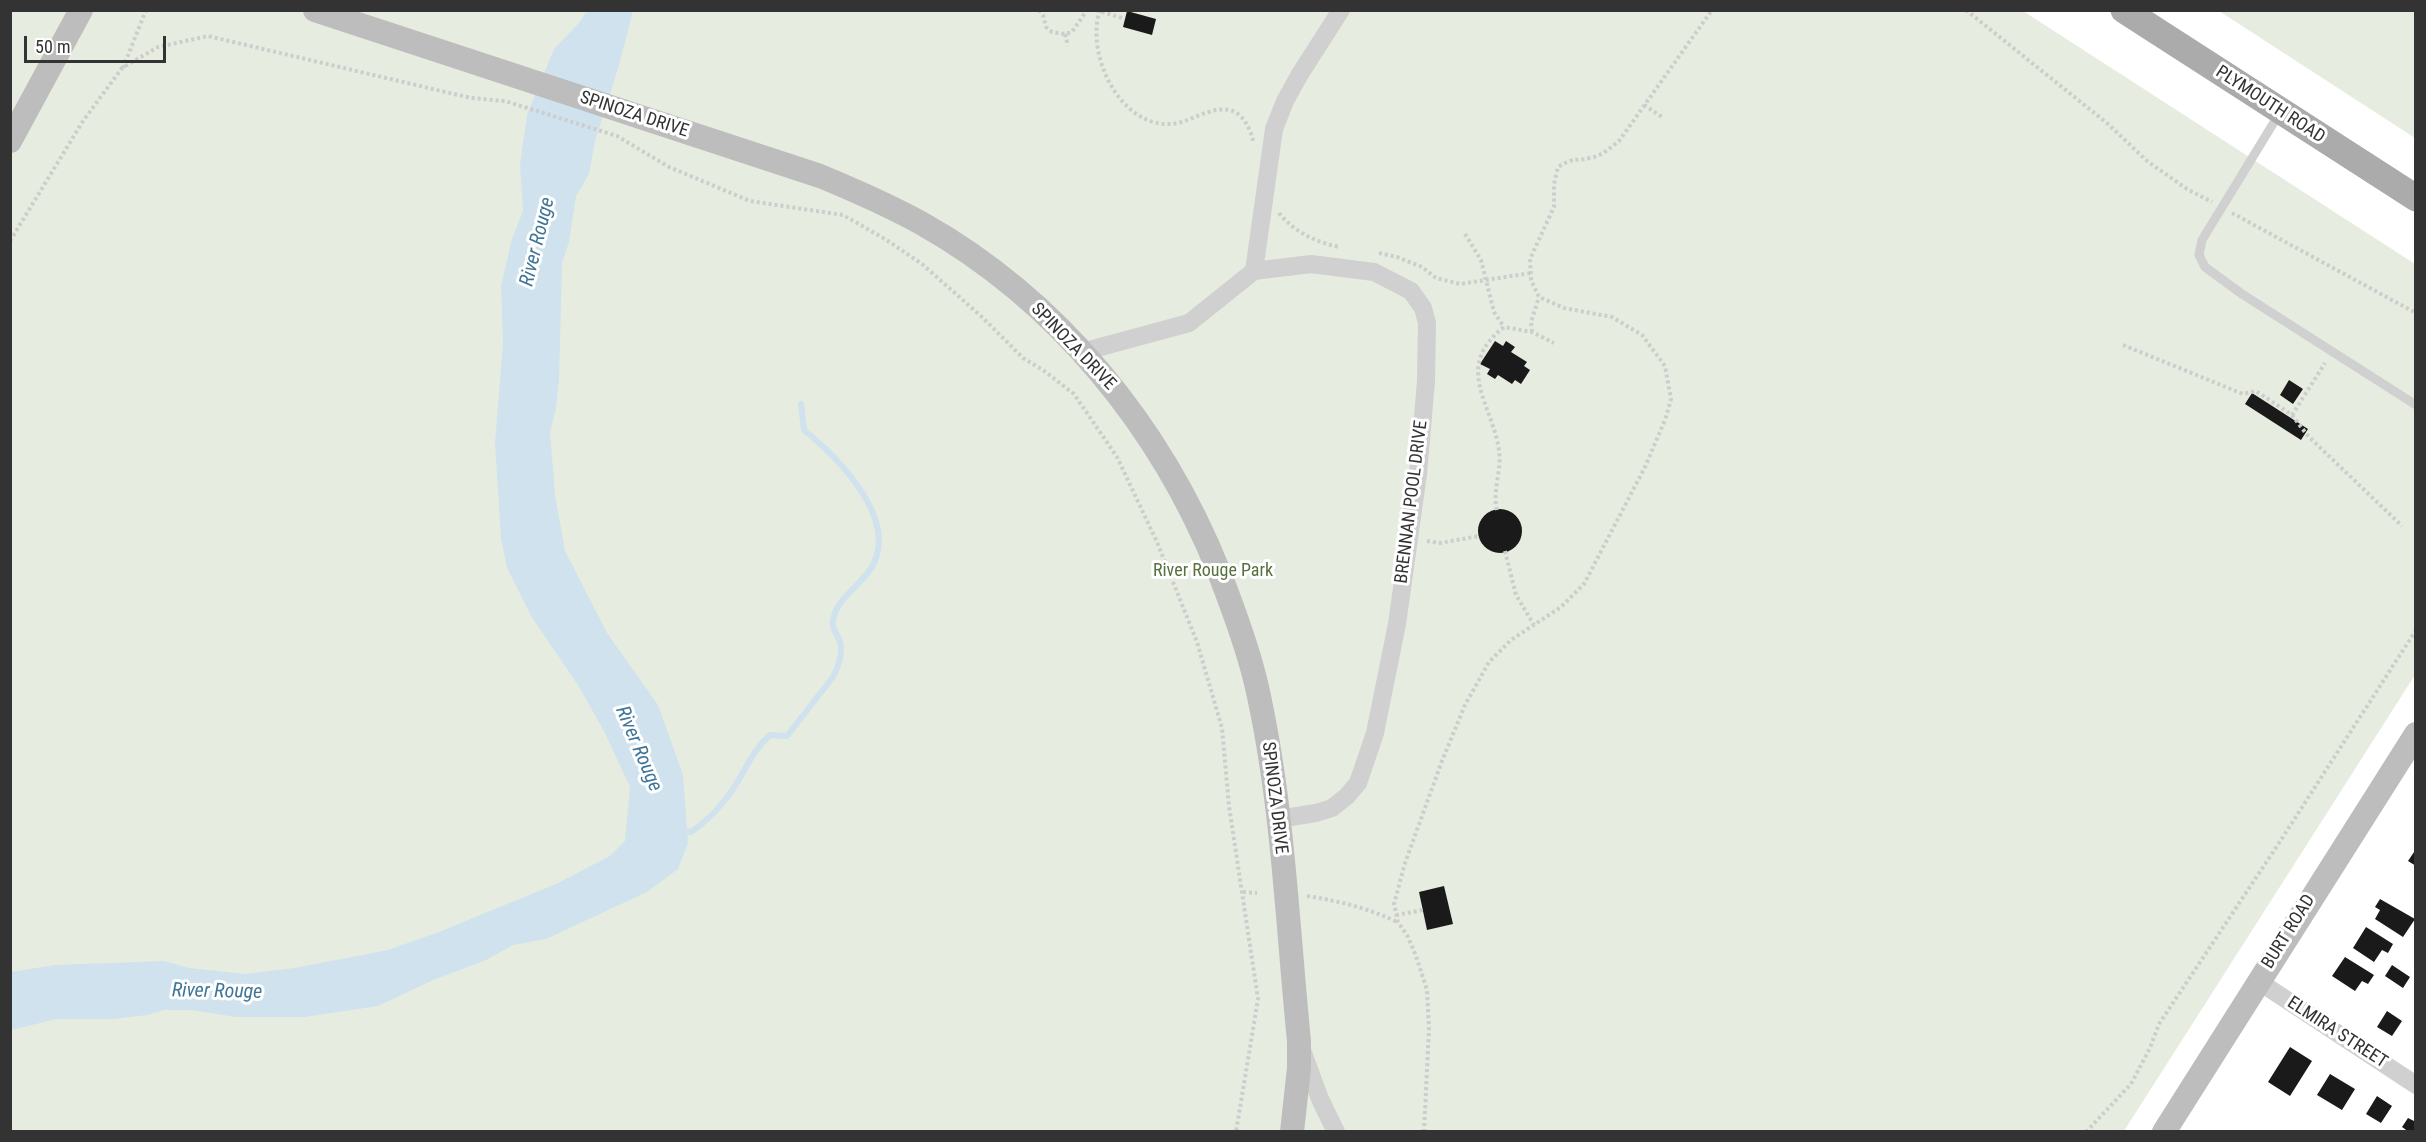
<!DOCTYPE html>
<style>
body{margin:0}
#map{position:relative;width:2426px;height:1142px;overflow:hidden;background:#fff;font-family:"Roboto Condensed",sans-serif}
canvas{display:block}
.frame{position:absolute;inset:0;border:12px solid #333;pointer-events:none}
.scale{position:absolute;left:24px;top:36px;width:142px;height:27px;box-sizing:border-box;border:3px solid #333;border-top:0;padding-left:8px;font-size:18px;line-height:21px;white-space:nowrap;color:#333;-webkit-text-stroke:4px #fff;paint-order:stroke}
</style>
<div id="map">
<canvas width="2426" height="1142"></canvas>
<div class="frame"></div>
<div class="scale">50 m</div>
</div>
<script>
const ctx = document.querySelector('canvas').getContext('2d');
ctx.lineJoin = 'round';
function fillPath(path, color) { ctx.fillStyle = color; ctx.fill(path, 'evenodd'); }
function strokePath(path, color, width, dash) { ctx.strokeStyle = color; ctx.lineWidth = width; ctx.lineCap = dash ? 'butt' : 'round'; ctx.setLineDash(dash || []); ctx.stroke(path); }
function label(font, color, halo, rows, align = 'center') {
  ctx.font = font + ' "Roboto Condensed",sans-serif'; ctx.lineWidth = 6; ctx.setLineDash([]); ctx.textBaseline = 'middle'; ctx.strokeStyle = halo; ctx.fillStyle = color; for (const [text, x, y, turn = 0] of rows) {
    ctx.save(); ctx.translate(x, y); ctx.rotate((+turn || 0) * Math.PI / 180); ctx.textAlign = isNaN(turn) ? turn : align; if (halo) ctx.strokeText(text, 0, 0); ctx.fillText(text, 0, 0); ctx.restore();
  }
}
fillPath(new Path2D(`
 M10 11H2023L2415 264V675L2124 1131H11Z
 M2219 11H2415V138Z`), '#e6ecdf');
fillPath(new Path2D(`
 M587 11H633L619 65 595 141 589 174 576 196 569 242 562 263 559 380 556 408 550 432 555 495 565 551 607 633 658 705 683 775 688 843 678 869 647 892 578 924 546 939 513 945 486 960 433 980 378 1006 304 1017H236L191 1010H164L147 1015 113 1019H57L11 1030V972L55 965 164 961 189 968 245 974 295 968 388 950 439 932 556 884 610 856 625 841 630 787 604 731 578 685 531 616 507 568 501 538 495 443 503 343 501 286 512 239 523 211 520 165 527 115 554 49 579 23Z`), '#cfe2ee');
strokePath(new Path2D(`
 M681 830 691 832C710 819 726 801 738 781 748 764 755 748 770 735L787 736 833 677C838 667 843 653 840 642 838 635 831 628 833 620 837 597 863 584 873 565 898 517 837 457 804 430L801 404`), '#cfe2ee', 6);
fillPath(new Path2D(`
 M1127 11 1156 19 1152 35 1123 27Z
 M1495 341 1503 346 1506 341 1515 347 1511 352 1527 362 1524 366 1530 370 1521 384 1515 380 1512 384 1498 375 1495 379 1487 374 1490 369 1480 364Z
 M2289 380 2303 389 2293 404 2280 395Z
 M2252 393 2308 429 2301 440 2245 404Z
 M1478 531a22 22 0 1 1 44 0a22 22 0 1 1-44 0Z
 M2416 849V866L2408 861Z
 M1444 886 1453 924 1427 930 1419 892Z
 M2380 899 2415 919 2403 937 2375 919 2380 910 2375 907Z
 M2366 927 2393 944 2388 953 2382 950 2374 962 2353 948Z
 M2345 957 2374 975 2368 984 2362 981 2355 991 2332 976Z
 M2392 965 2410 977 2403 988 2385 976Z
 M2387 1011 2402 1021 2392 1036 2377 1027Z
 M2290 1047 2312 1061 2290 1096 2268 1082Z
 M2330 1074 2355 1089 2342 1110 2317 1095Z
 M2377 1096 2392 1106 2381 1123 2366 1114Z
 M2408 1118 2416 1122V1132H2409L2402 1127Z`), '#1a1a1a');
strokePath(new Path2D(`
 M1039 10 1043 15 1046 27 1052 32 1065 34 1072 32 1087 10
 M1096 10 1122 18
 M1100 10C1085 53 1119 127 1171 124 1189 123 1210 106 1229 110 1242 112 1251 129 1253 141
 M1966 10 2108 124 2147 161 2187 189 2212 202
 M1065 34 1068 46
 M123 68 146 10
 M1644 105 1662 117
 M1279 213C1294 232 1316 242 1339 247
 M2232 213 2416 313
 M1465 234 1481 260 1494 312 1504 327
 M10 241 83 121 122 68 158 47 208 36 471 98 505 101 617 136 669 167 750 201 843 215 885 239 922 264 982 317 1023 358 1043 370 1074 394 1117 457 1157 542 1197 642 1222 728 1229 806 1258 999 1236 1132
 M1379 253 1397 257 1422 267 1436 278 1460 284 1531 273
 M1532 332 1531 322 1539 297
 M2123 345 2243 394 2256 391 2292 415 2325 363
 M2292 415 2308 436 2402 526
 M1497 510C1492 490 1502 471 1499 450 1492 403 1453 367 1504 327L1532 332 1554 343
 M1427 541 1440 543 1479 536
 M1505 551 1516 595 1534 625
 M1243 892 1257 893
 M1307 896C1339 901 1368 908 1397 922
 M1396 915 1423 910
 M1424 1132 1429 1029 1427 990 1416 956 1408 937 1398 922 1394 904 1405 863 1442 761 1465 705 1489 662 1511 640 1561 607 1584 584 1645 467 1665 420 1671 399 1665 366 1642 335 1612 317 1564 308 1539 297 1531 280 1530 259 1554 207V184L1558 167C1576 156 1574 162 1590 158 1602 156 1610 148 1619 141L1712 10
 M2086 1132 2131 1084 2150 1048 2159 1024 2279 843 2416 630`), '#cdcdcd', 4, [3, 3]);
strokePath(new Path2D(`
 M2279 114 2202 240 2199 255 2205 267 2242 294 2416 405`), '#d0d0d0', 9);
strokePath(new Path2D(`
 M1082 352 1189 323 1254 271
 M1278 819 1316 813 1332 808 1347 796 1358 783 1375 733 1397 624 1418 474 1426 381 1427 323 1423 308 1411 291 1374 272 1311 264 1254 271 1274 129 1285 101 1300 74 1341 10
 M2258 981 2416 1085
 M1302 1050 1320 1099 1336 1132`), '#d0d0d0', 18);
strokePath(new Path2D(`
 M315 10 820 176C854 190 888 205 921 223 1058 300 1161 427 1219 572 1233 608 1247 645 1256 683 1283 800 1287 922 1299 1041V1068L1292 1132
 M10 141 81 10
 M2164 1132 2416 734`), '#bdbdbd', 24);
strokePath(new Path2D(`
 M2124 10 2416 198`), '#ababab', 27);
label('18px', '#333', '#fff', [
 ["PLYMOUTH ROAD",2270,105,33],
 ["SPINOZA DRIVE",634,115,18],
 ["SPINOZA DRIVE",1073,347,46],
 ["BRENNAN POOL DRIVE",1412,502,-83],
 ["SPINOZA DRIVE",1274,798,83],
 ["BURT ROAD",2289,932,-58],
 ["ELMIRA STREET",2337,1033,33]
]);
label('18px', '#56703f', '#fff', [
 ["River Rouge Park",1213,571]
]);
label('italic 20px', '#3f7597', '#fff', [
 ["River Rouge",538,242,-76],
 ["River Rouge",638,749,67],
 ["River Rouge",217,992,1]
]);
</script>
